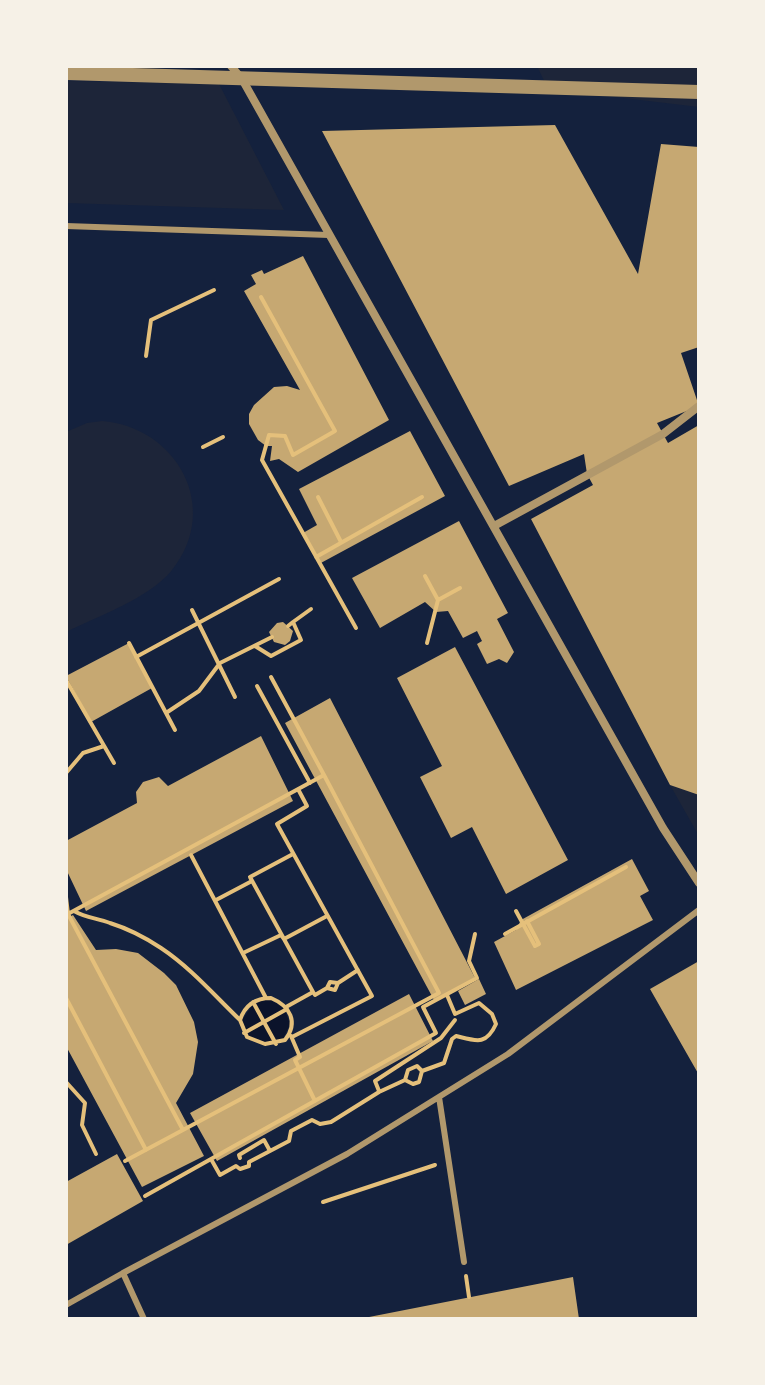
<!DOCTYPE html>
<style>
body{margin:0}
#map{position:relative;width:765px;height:1385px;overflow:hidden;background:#14213d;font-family:Rubik,sans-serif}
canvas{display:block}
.frame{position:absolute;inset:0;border:68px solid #f6f1e7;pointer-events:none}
</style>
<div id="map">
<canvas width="765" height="1385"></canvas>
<div class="frame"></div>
</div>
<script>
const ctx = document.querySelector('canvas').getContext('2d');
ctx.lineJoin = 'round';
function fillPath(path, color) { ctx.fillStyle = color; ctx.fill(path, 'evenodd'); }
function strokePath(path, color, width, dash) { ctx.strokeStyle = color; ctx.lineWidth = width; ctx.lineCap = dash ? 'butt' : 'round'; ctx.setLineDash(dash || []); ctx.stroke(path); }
fillPath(new Path2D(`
 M537 66H699V107L548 89Z
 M66 81 219 84 284 210 66 203Z
 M102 421C177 427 222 508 172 570 150 598 98 616 66 632V432L87 423Z
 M670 785 699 795V836Z`), '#1d2539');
fillPath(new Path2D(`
 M269 999 284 1008 290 1024 283 1039 263 1043 248 1036 242 1020 254 1003Z`), '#0b132b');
fillPath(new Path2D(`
 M555 125 638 274 661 144 699 147V347L681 353 699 406 657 423 668 443 699 425V795L670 785 531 519 593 485 587 474 584 454 509 486 322 131Z
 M303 256 389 420 298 472 279 459 270 461 272 446H266L258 440 249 424V414L254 405 274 387 287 386 300 390 244 291 256 284 251 275 262 270 264 274Z
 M410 431 445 496 319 564 303 533 317 525 299 489Z
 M459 521 508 613 497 619 514 652 507 663 499 659 487 664 477 644 482 641 477 631 463 638 448 611 436 612 425 602 380 628 352 578Z
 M283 622 293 631 290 641 285 645 274 642 269 632 277 623Z
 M129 643 152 688 91 722 66 676Z
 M455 647 568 860 506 894 472 827 451 838 420 777 442 766 397 678Z
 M330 698 475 978 434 1000 285 723Z
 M261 736 293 801 86 911 66 869V841L137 803 136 792 143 782 159 777 168 786Z
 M632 859 649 891 640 896 653 920 516 990 494 942 516 930 521 920Z
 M73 915 96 950 116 949 138 953 164 973 176 985 194 1022 198 1042 193 1074 176 1103 204 1156 142 1187 66 1046V919Z
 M699 961V1075L650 989Z
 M479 979 486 994 465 1005 458 991Z
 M409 994 433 1041 217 1161 190 1113Z
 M117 1154 143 1201 66 1245V1182Z
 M573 1277 579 1319H364V1318Z`), '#c6a872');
strokePath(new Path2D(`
 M261 297 335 431 293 455 285 436 269 435 262 460 356 628
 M146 356 151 320 214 290
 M203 447 223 437
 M318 497 341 542
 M316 557 422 497
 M425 576 438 600
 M192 610 235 697
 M293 622 311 609
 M129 643 175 730
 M427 643 438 600 460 588
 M255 646 271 656 301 640 293 622 288 626
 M136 657 279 579
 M271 677 324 775
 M66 680 114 763
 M257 686 310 783
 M166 713 199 691 220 663 272 637
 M66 773 83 753 104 746
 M191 855 266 998
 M250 877 313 992
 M66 897 68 914 183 1130
 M216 900 252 881 250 877 293 854
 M74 911C86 918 97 918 110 923 126 928 146 938 161 948 191 968 214 995 240 1020
 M516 911 535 946
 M66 915 324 775 439 993 125 1161
 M527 921 539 944 535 946
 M505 934 626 867
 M243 953 281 935 284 939 327 916
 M327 988 335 990 338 983
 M66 998 146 1150
 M271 998C290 1006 299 1022 285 1040L265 1044 247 1037 240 1020C245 1005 255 998 271 998Z
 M253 1002 276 1044
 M286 1007 313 992 315 995 327 988 330 982 338 983 358 970
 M244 1033 287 1009
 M291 1036 300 1057 295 1060 315 1101
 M292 1037 372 996 277 824 307 806 298 789
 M422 1071 444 1063 452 1039 456 1036C476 1041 486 1046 496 1024L492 1014 479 1003 455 1014 447 995
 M66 1082 85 1103 82 1125 96 1154
 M379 1091 375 1081 441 1038 455 1020
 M240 1158 239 1155 264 1140 270 1151
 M211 1159 436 1033 423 1007 477 978 469 961 475 934
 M145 1196 211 1159 220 1175 236 1166 240 1169 249 1166V1162L289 1141 291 1131 312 1120 320 1124 331 1122 379 1092 405 1080 408 1070 417 1066 422 1071 419 1082 413 1084 405 1080
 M323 1202 435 1165
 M466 1276 469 1297`), '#e5c07b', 4);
strokePath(new Path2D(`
 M66 226 329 235
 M439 1097 464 1262
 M66 1305 123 1273
 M144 1319 123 1273 347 1154 508 1054 699 910`), '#b1986c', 6);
strokePath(new Path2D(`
 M231 66 242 79 663 828 699 883
 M494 526 663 434 699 406`), '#b1986c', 8);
strokePath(new Path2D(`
 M66 73 699 92`), '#b1986c', 14);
</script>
